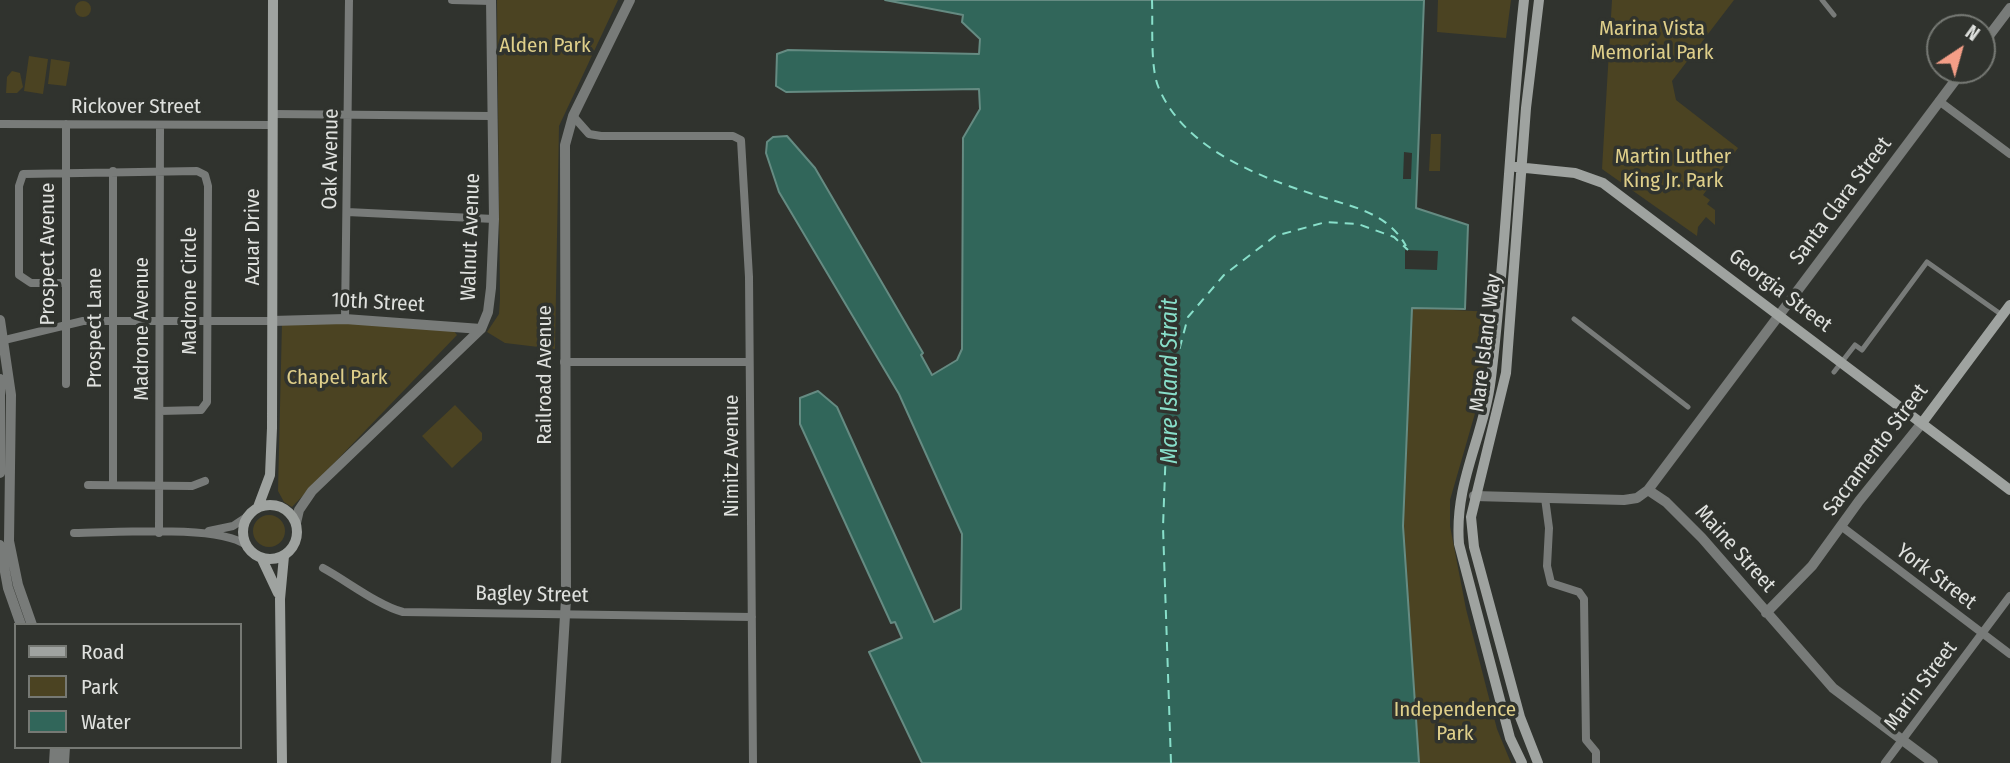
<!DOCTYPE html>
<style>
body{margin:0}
#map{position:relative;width:2010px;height:763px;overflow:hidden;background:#30332e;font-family:"Fira Sans Condensed",sans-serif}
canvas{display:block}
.legend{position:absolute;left:14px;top:623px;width:228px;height:126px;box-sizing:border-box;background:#30332e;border:2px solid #767974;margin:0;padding:9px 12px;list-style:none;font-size:21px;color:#dfe1de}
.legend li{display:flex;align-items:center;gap:14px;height:35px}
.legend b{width:35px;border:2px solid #767974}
.north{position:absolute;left:1926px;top:14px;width:70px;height:70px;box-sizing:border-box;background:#30332e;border:2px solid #767974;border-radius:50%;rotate:36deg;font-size:19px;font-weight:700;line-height:28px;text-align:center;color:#dfe1de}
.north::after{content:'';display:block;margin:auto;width:24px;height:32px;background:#f49e87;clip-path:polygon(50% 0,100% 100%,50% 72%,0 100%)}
</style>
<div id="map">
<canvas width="2010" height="763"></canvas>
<ul class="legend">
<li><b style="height:9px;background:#9fa3a0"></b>Road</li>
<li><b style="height:19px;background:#4b4322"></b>Park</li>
<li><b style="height:19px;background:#31665a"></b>Water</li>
</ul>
<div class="north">N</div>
</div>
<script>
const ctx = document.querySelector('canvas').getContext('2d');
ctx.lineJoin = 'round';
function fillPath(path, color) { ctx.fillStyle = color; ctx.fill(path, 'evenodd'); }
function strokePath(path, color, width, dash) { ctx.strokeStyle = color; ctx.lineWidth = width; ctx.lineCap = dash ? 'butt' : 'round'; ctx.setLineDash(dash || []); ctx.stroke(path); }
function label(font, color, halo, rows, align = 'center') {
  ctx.font = font + ' "Fira Sans Condensed",sans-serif'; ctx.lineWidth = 7; ctx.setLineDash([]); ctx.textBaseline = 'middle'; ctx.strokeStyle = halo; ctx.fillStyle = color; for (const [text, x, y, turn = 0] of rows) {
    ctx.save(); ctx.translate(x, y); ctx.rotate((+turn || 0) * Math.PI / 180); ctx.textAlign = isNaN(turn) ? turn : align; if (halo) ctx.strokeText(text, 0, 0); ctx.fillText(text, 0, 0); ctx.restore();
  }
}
fillPath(new Path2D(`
 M497 0H618L559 126 555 349 505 343 487 332 499 314 500 299Z
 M1438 0H1511L1506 38 1437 32Z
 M1612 0H1734L1672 81 1676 100 1738 148 1703 195 1710 200 1707 204 1715 210V225L1706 217 1698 227 1697 236 1602 169Z
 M75 9a8 8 0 1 1 16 0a8 8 0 1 1-16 0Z
 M29 56 48 59 43 94 24 91Z
 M51 59 70 62 66 86 48 84Z
 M12 71 20 73 23 87 17 93H6L7 77Z
 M1431 134H1441L1440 171H1429Z
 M1412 308 1494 312 1487 339 1480 396 1450 500V526L1466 609 1497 729 1511 763H1419L1403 526Z
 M325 321 453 330 457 335 292 507 284 502 278 491 282 323Z
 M455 405 482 433V440L452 468 422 436Z
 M253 531a16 16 0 1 1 32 0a16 16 0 1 1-32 0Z`), '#4b4322');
const water = new Path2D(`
 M885 0H1424L1416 208 1468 225 1465 309 1412 308 1403 526 1419 763H922L869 652 902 638 895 622 891 623 800 424V398L818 391 837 407 934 622 961 609 962 534 899 394 779 192 766 153 767 142 773 137 787 136 815 168 923 353 921 355 932 375 957 360 962 349 963 138 980 109 979 89 786 92 776 86 777 54 788 50 979 54 980 39 962 22 963 15Z`);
fillPath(water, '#31665a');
strokePath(water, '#658b82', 2);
fillPath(new Path2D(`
 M1404 152 1412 153 1411 179H1403Z
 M1405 250 1438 251 1437 270 1405 269Z`), '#30332e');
strokePath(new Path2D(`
 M1152 0C1153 23 1150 65 1158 86 1184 152 1269 181 1332 200 1362 209 1390 217 1406 246
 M1171 763 1163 527 1168 392 1188 317 1224 275 1275 236 1326 222 1358 224 1394 237 1408 250`), '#88dfca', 2, [9, 7]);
strokePath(new Path2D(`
 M1822 0 1834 15
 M1574 319 1688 407
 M1834 372 1855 345 1862 350 1927 262 2002 315`), '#787b79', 5);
strokePath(new Path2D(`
 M452 0 491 1
 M1939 101 2010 154
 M272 114 491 116
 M573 116 589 134 601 136H733L741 140 749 277 753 763
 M0 124 272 125
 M347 212 494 219
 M66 283H31L19 275V186L23 174 197 171 205 175 208 186 207 402 201 410 160 411
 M345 319 349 0
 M0 341 83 321H272
 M564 362H749
 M66 384V124
 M88 485 192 486 205 481
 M113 485V171
 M1545 498 1549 528 1547 566 1551 583 1579 592 1584 599 1586 740 1596 752V763
 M1841 526 2010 654
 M209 531 233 526 248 516
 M74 533C112 533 218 524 246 545
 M159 533 160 125
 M323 568C347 581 379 606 403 612L752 617
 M1885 763 2010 596`), '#787b79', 8);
strokePath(new Path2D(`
 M1982 45 2010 8
 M0 320 11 395 9 541 18 585 32 625
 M272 321 345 319 481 329
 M0 379V473
 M1648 490 1666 502 1702 538 1833 688 1933 763
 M1474 496 1624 500 1637 498 1648 490 1963 70
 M296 523 299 510 312 491 481 329 488 312 491 288 494 219 491 0
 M0 545 8 588 21 625
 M1766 613 1812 566 1859 501 1922 423
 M54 763 55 747
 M64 763 65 747
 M556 763 566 599 565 145 573 116 630 0`), '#787b79', 10);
strokePath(new Path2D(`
 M1516 167 1575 173 1603 183 2010 490
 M1922 423 2010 305
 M243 532a27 27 0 1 1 54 0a27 27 0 1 1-54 0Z
 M258 507 270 475 272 428 273 0
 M262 559 278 593
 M282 763 280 599 284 556
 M1522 763 1510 738 1459 544C1454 482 1484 437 1491 378 1506 253 1510 126 1524 0
 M1538 763 1520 717 1474 547 1471 517 1506 373 1526 108 1539 0`), '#9fa3a0', 10);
label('21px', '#dfcf8a', '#30332e', [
 ["Marina Vista",1652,29],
 ["Memorial Park",1652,53],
 ["Alden Park",545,46],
 ["Martin Luther",1673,157],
 ["King Jr. Park",1673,181],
 ["Chapel Park",337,378],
 ["Independence",1455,710],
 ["Park",1455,734]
]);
label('21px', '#dfe1de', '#30332e', [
 ["Rickover Street",136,107],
 ["Oak Avenue",331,159,-89],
 ["Santa Clara Street",1841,201,-53],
 ["Azuar Drive",253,237,-90],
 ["Walnut Avenue",471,237,-88],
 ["Prospect Avenue",48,254,-90],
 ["Madrone Circle",190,291,-90],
 ["Georgia Street",1780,291,37],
 ["10th Street",378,303,3],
 ["Prospect Lane",95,328,-90],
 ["Madrone Avenue",142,329,-90],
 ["Mare Island Way",1486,343,-83],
 ["Railroad Avenue",545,375,-90],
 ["Sacramento Street",1876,450,-53],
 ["Nimitz Avenue",732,456,-90],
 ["Maine Street",1735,549,48],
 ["York Street",1936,577,37],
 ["Bagley Street",532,595,1],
 ["Marin Street",1921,686,-53]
]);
label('italic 23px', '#88dfca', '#30332e', [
 ["Mare Island Strait",1171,381,-90]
]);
</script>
